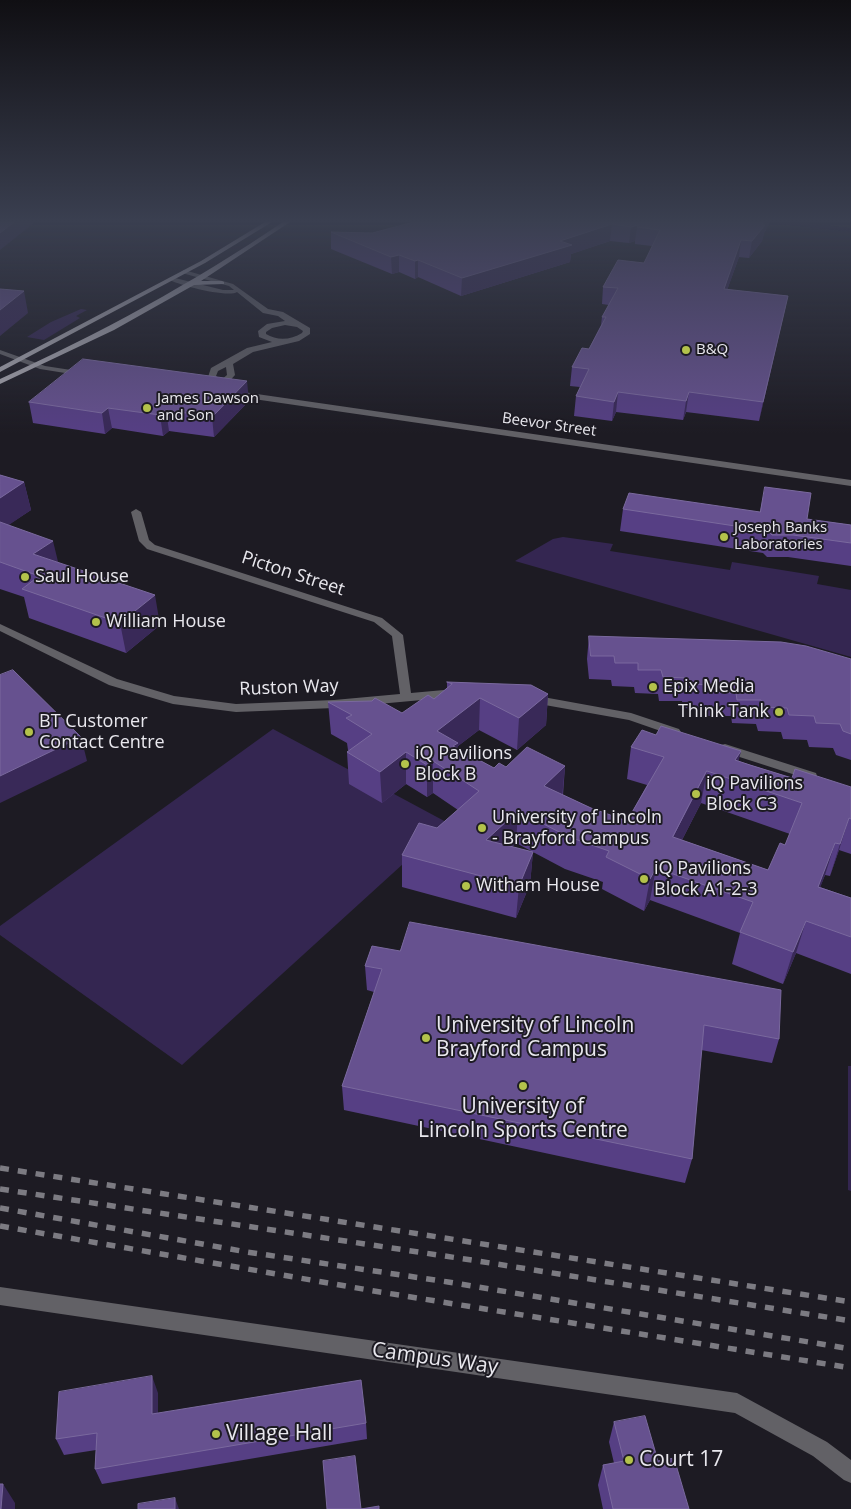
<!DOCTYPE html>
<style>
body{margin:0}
canvas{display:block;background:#1d1b23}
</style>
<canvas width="851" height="1509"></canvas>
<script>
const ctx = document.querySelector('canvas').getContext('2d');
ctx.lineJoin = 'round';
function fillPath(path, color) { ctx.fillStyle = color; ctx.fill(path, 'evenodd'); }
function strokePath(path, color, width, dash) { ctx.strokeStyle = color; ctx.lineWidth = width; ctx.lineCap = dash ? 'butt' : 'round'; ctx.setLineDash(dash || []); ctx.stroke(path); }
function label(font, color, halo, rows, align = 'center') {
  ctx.font = font + ' "Open Sans",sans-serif'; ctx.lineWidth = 4; ctx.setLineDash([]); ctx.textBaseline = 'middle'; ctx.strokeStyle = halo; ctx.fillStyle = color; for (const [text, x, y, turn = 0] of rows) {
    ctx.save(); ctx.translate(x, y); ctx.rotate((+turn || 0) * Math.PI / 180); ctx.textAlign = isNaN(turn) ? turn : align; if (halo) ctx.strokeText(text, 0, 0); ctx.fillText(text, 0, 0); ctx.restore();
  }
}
fillPath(new Path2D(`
 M81 309 87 310 76 316 80 318 44 340 27 337 51 322Z
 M563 537 613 544 610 551 730 570 732 562 819 576 817 584 851 590V657L515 561 553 539Z
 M273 729 448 823 182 1065 0 935V926Z
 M848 1066H851V1191L848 1190Z`), '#342651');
strokePath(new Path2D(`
 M779 222 851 230`), '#12002f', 4);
fillPath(new Path2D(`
 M184 270 233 284 268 309 283 312 310 328V334L299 341 253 352 233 364 235 375 225 386 209 389V385L216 383 208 377 211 368 247 348 272 342 259 337 258 331 267 324 285 321 278 316 263 313 237 292C228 298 177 285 168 279L171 277 223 290H234L229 286 182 273 181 272ZM285 325 297 327 303 331 302 333C291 340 277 341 266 334V332L272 328ZM226 367 227 375 221 380 216 376 218 371Z
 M0 350 45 366 84 372 88 374 84 376 40 369 0 354Z
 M230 392H243L851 480V486L233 396H230Z
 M136 509 141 512 149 540 155 545 382 618 403 635 411 693 455 689 461 693 455 697 334 708 236 712 173 704 109 685 0 631V624L117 679 174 696 236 704 334 700 400 694 392 636 374 622 147 549 139 541 131 512Z
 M532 695 631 713 679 729 681 732 675 736 629 720 528 702 526 699Z
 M725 744 816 773 817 776 811 780 721 751 719 748 721 745Z
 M0 1287 737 1393 827 1442 851 1460V1483L844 1480 813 1456 735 1413 0 1305Z`), '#626166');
fillPath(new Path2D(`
 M265 222H272L205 263 0 372V367L201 261Z
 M283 222H290L201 281H222L224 282V284L194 285 114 330 0 384V379C99 334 193 283 283 222Z`), '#aaa8b0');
strokePath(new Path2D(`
 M0 1168 851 1302
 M0 1189 478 1261 851 1321
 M0 1208 247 1252 448 1282 851 1349
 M0 1226 380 1292 851 1368`), '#7c7b82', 5.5, [9, 9]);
fillPath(new Path2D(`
 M414 222H770L764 233 762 241 749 258 739 257 727 290 788 296 759 421 686 412 683 420 616 412 612 421 574 416 576 396 580 387 570 386 572 367 589 349 601 325 602 317 609 305 602 304 603 287 644 263 652 246 635 244V241L629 243 610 241 571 254 570 262 461 296 418 277 415 279 399 272 392 274 331 249V232L372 233Z
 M249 401 214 437 169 431 163 436 112 428 105 434 33 423 29 402Z
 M0 475 24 482 31 510 8 525 58 563 160 625 126 653 29 618 24 597 0 589Z
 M623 509 807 519 851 525V566L788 557H767L763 553 620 531Z
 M589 636 851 659V760L836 755 833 748 809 747 807 740 783 739 781 732 758 731 756 724 732 723 731 716H708L706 709 683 708 682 701H659L658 694 635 693 634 687 612 686 611 680 589 679 587 659Z
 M447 682 548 694 546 725 517 750 479 730 458 746V749L494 768 565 766 563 795 591 808 627 821 647 785 627 779 631 747 656 735 741 751 738 761 792 778 851 787V854L839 850 830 876 825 875 820 887 851 898V974L796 953 783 984 732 964 740 933 650 900 644 911 602 889 603 882 565 869 516 843 512 847 533 852 530 884 516 918 402 887V855L437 828 458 810 433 793 427 797 406 784 382 803 349 784 347 752 349 751 348 750 347 743 331 734 328 702 402 713 434 699 447 688ZM701 803 790 834 785 845 768 870 682 840Z
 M372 946 779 1039 772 1063 701 1050 692 1159 685 1183 344 1110 342 1086 374 992 367 990 365 966Z
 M158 1393V1413L366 1423 367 1439 102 1484 95 1469 96 1450 64 1455 56 1439Z
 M614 1422 658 1461 689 1509H603L598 1485 603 1465 614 1463 609 1442Z`), '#563f84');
fillPath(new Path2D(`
 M14 222H35L0 250V233Z
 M763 222H770L764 233 762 241 749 258 752 241Z
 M612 224 610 241 571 254 570 262 461 296 462 278 560 241Z
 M638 225 637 227 635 241 629 243 631 227Z
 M741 240 739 257 721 307 724 289Z
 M399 255V272L392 274 391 257Z
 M418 260V277L415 279V261Z
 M24 291 28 313 0 336V310Z
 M788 296 784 314 759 421 763 402Z
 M247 381 249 401 214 437 212 417Z
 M618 392 616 412 612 421 614 402Z
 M689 392 686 412 683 420 686 401Z
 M108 408 112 428 105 434 102 413Z
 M166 410 169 431 163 436 160 415Z
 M24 482 31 510 0 531V498Z
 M53 541 60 570 33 554Z
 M155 595 160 625 126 653 120 623Z
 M548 694 546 725 517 750 519 718Z
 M480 698 479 730 458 746 457 774 437 731Z
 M81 737 87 761 0 803V776Z
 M741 751 734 780 735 760Z
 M406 752V784L382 803 380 772Z
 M433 761V793L427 797V765Z
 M565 766 562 798 544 786Z
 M707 771 701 803 667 869 673 837Z
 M518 811 516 843 485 872 486 840Z
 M849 818 839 850 830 876 840 844Z
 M835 843 825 875 808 919 818 887Z
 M533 852 530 884 516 918 519 886Z
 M656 868 650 900 644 911 650 879Z
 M806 921 796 953 783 984 793 952Z
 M152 1376 158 1393V1430L152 1414Z
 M3 1484 15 1503V1509H1Z
 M175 1498 179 1509H175Z`), '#392958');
const building = new Path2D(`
 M0 222H14L0 233Z
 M414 222H763L762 225H765L752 241 741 240 724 289 788 296 763 402 689 392 686 401 618 392 614 402 576 396 589 369 572 367 582 348 589 349 606 317H602L618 288 603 287 618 260 644 263 660 230 637 227 638 225 631 227 612 224 560 241 572 245 462 278 418 260 415 261 399 255 391 257 331 232 372 233Z
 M0 289 24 291 0 310Z
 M83 359 247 381 212 417 166 410 160 415 108 408 102 413 29 402Z
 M0 475 24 482 0 498Z
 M765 487 811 493 807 519 851 525V543L793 535H772L768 531 623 509 629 493 760 512Z
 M0 522 53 541 33 554 155 595 120 623 22 589 39 576 0 562Z
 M589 636 781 642 806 646 851 659V734L843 731 840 724 816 723 814 716 789 715 787 708 763 707 761 700H737L736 693 712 692 711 685 687 684 686 678 663 677 661 670H638V663H615L614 656H591Z
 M13 670 81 737 0 776V675Z
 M447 682 531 685 548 694 519 718 480 698 437 731 458 743 453 746 494 768 499 763 506 767 527 747 565 766 544 786 591 808 627 821 664 757 631 747 642 730 656 735 661 726 741 751 735 760 750 765 792 778 795 769 851 787V819L849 818 840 844 835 843 818 887 851 898V937L806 921 793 952 740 932 753 902 656 868 650 879 606 857 609 851 569 837 518 811 486 840 533 852 519 886 402 855 419 823 437 828 479 791 433 761 427 765 406 752 380 772 347 752 372 734 346 718 352 715 328 702 372 701 375 698 402 713 428 695 434 699 452 684ZM707 771 802 803 785 845 780 843 768 870 673 837Z
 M410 922 781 990 779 1039 704 1025 692 1159 342 1086 382 969 365 966 372 946 400 951Z
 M152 1376V1414L361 1380 366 1423 95 1469 97 1433 56 1439 59 1392Z
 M645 1416 658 1461 674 1458 689 1509H613L603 1465 624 1461 614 1422Z
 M355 1456 361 1509 379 1506V1509H327L323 1461Z
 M0 1484H3L1 1509H0Z
 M175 1498V1509H138V1504Z`);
fillPath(building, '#66518f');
strokePath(building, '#7a699e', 1);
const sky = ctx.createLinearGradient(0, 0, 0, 433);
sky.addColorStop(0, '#100f13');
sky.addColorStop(0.51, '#3a3f50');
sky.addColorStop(1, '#3a3f5000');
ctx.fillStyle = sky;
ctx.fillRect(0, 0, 851, 433);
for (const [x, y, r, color] of [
 [686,350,5,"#b3c24b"],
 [147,408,5,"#b3c24b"],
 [724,537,5,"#b3c24b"],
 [25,577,5,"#b3c24b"],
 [96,622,5,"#b3c24b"],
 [653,687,5,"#b3c24b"],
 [779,712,5,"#b3c24b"],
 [29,732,5,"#b3c24b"],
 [405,764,5,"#b3c24b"],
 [696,794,5,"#b3c24b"],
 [482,828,5,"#b3c24b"],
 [644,879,5,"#b3c24b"],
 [466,886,5,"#b3c24b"],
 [426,1038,5,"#b3c24b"],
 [523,1086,5,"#b3c24b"],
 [216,1434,5,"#b3c24b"],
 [629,1460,5,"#b3c24b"]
]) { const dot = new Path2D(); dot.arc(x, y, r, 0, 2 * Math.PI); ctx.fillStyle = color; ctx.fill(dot); strokePath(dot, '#1d1b23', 2); }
label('15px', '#e9e8ee', '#1d1b23', [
 ["B&Q",696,350],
 ["James Dawson",157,399],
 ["and Son",157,416],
 ["Joseph Banks",734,528],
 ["Laboratories",734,545]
], 'left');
label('15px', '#e9e8ee', '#1d1b23', [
 ["Beevor Street",549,425,8]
]);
label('18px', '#e9e8ee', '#1d1b23', [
 ["Picton Street",293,574,18],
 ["Ruston Way",289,688,-2]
]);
label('18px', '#e9e8ee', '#1d1b23', [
 ["Saul House",35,577],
 ["William House",106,622],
 ["Epix Media",663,687],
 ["Think Tank",769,712,"right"],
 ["BT Customer",39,722],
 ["Contact Centre",39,743],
 ["iQ Pavilions",415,754],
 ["Block B",415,775],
 ["iQ Pavilions",706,784],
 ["Block C3",706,805],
 ["University of Lincoln",492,818],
 ["- Brayford Campus",492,839],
 ["iQ Pavilions",654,869],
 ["Block A1-2-3",654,890],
 ["Witham House",476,886]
], 'left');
label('21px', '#e9e8ee', '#1d1b23', [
 ["University of Lincoln",436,1026],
 ["Brayford Campus",436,1050],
 ["University of",523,1107,"center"],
 ["Lincoln Sports Centre",523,1131,"center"],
 ["Village Hall",226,1434],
 ["Court 17",639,1460]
], 'left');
label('21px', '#e9e8ee', '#1d1b23', [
 ["Campus Way",435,1359,8]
]);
</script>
